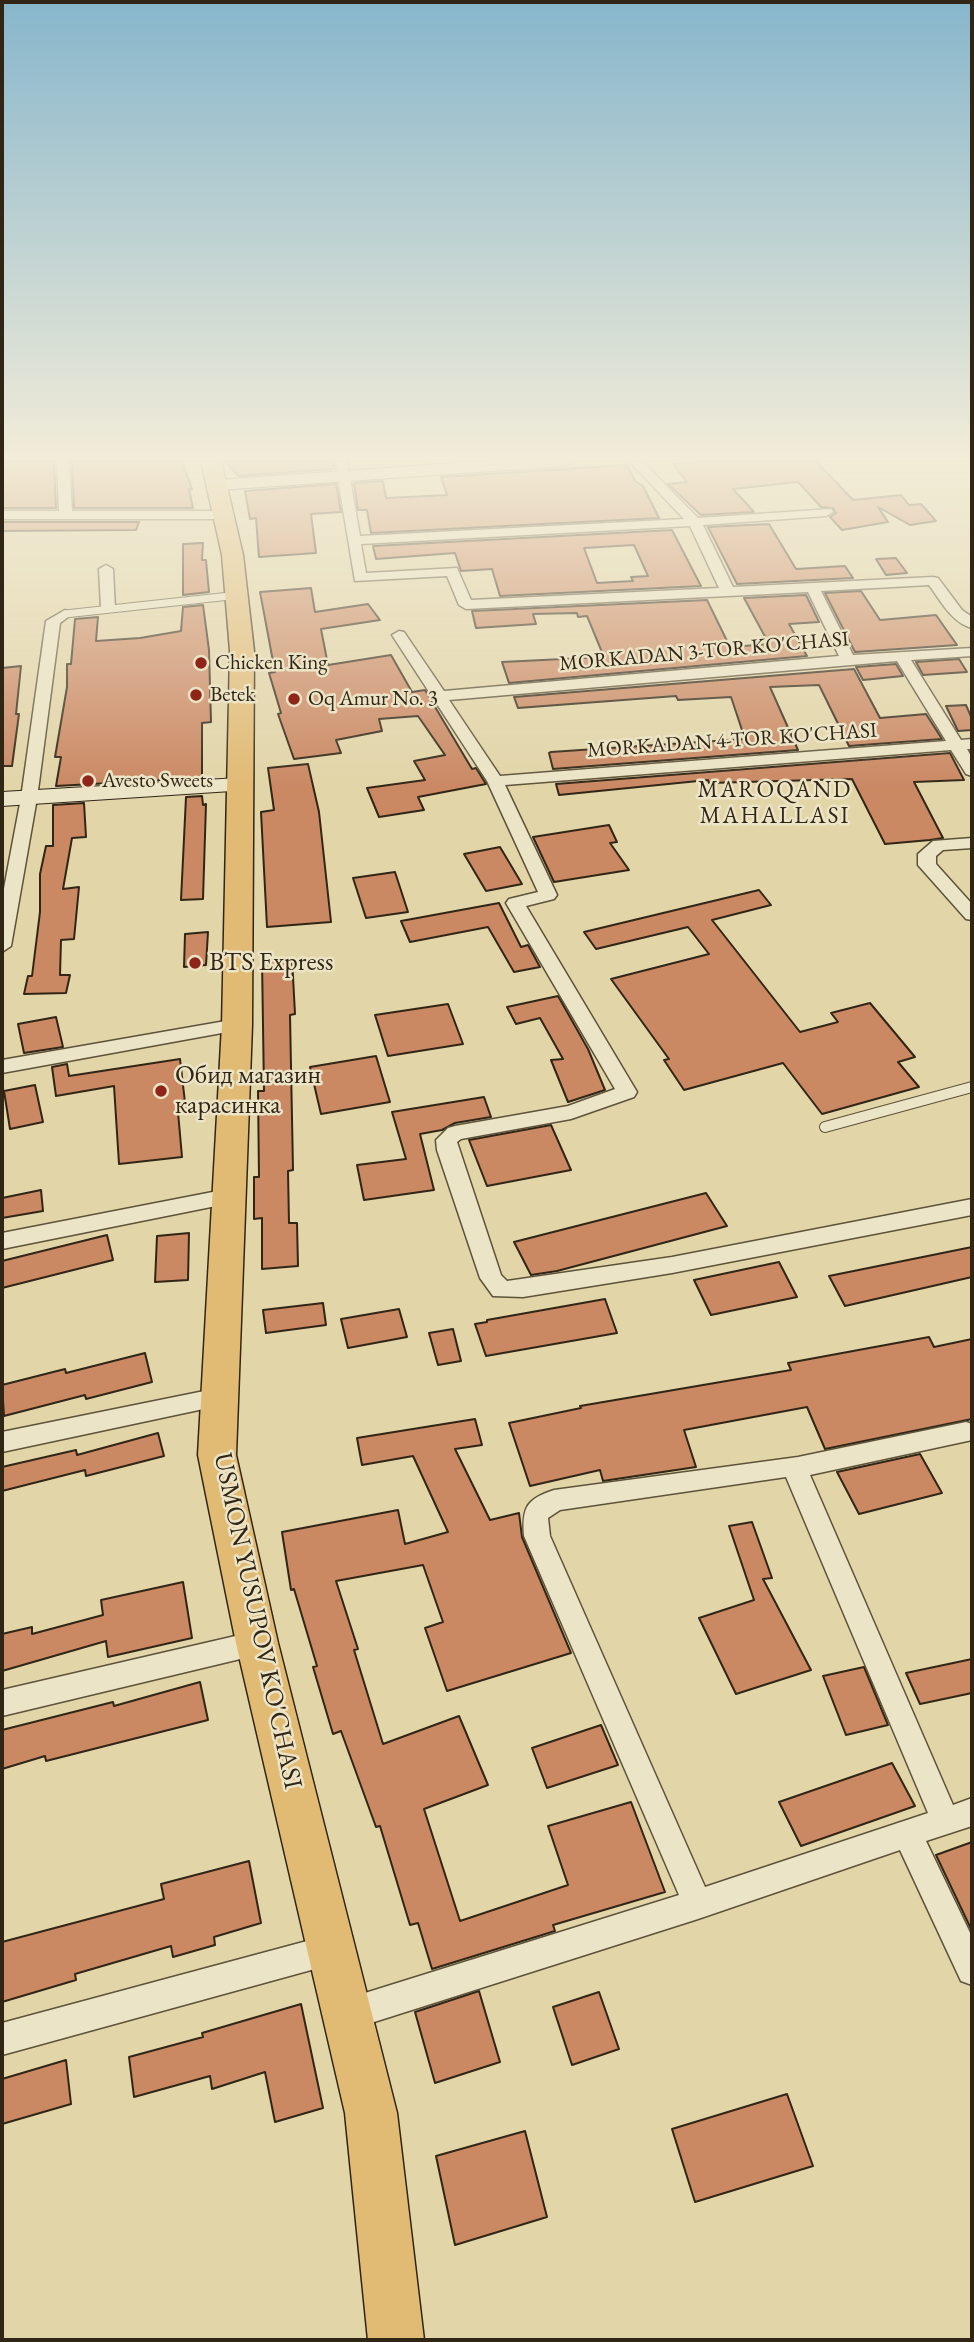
<!DOCTYPE html>
<meta charset="utf-8">
<style>
body{margin:0}
#map{position:relative;width:974px;height:2342px;overflow:hidden;background:#e2d5a8;font-family:"EB Garamond",serif}
canvas{display:block}
.frame{position:absolute;inset:0;border:4px solid #312616;pointer-events:none}
</style>
<div id="map">
<canvas width="974" height="2342"></canvas>
<div class="frame"></div>
</div>
<script>
const ctx = document.querySelector('canvas').getContext('2d');
ctx.lineJoin = 'round';
function fillPath(path, color) { ctx.fillStyle = color; ctx.fill(path, 'evenodd'); }
function strokePath(path, color, width, dash) { ctx.strokeStyle = color; ctx.lineWidth = width; ctx.lineCap = dash ? 'butt' : 'round'; ctx.setLineDash(dash || []); ctx.stroke(path); }
function label(font, color, halo, rows, align = 'center') {
  ctx.font = font + ' "EB Garamond",serif'; ctx.lineWidth = 5; ctx.setLineDash([]); ctx.textBaseline = 'middle'; ctx.strokeStyle = halo; ctx.fillStyle = color; for (const [text, x, y, turn = 0] of rows) {
    ctx.save(); ctx.translate(x, y); ctx.rotate((+turn || 0) * Math.PI / 180); ctx.textAlign = isNaN(turn) ? turn : align; if (halo) ctx.strokeText(text, 0, 0); ctx.fillText(text, 0, 0); ctx.restore();
  }
}
const building = new Path2D(`
 M2 461H54L56 508H2Z
 M72 461H182L192 489H189L193 508H74Z
 M224 461H332L334 469 239 476Z
 M701 461H816L853 500 901 495 909 505 921 504 936 521 910 525 878 507 888 522 842 530 830 517 836 513 833 508 821 507 798 482 733 489 754 512 701 515 668 484 687 482 673 464Z
 M627 465 635 481 643 486 659 518 371 533 367 510H358L354 483 383 481 386 498 447 495 441 477Z
 M336 484 341 512 311 514 316 553 259 557 256 518 250 519 245 491Z
 M2 522H139L136 530 2 531Z
 M769 524 796 569 845 566 853 578 737 584 708 527Z
 M672 530 701 586 500 596 492 569 461 571 455 553 376 559 373 546ZM634 545 648 576 631 577 633 581 597 583 584 548Z
 M203 543 202 560H206L209 592 183 595V544Z
 M896 558 907 573 886 575 876 559Z
 M311 588 315 612 368 604 380 620 321 629 328 665 391 655 412 692 425 690 472 769 476 768 486 784 418 797 424 810 379 817 367 788 425 780 414 761 445 755 418 716 379 719 382 731 336 740 341 753 294 759 278 714 281 713 269 673 275 672 260 592Z
 M861 591 880 620 936 615 957 645 855 652 825 593Z
 M806 595 819 622 789 624 807 656 509 683 502 662 604 657 587 616 578 617 577 613 533 614 536 624 476 628 472 611 707 600 730 647 769 644 744 598Z
 M203 605 209 650 211 722 202 723V778L56 786 61 757H55L67 687V664H71L75 619 98 617 96 641 140 638 181 631 183 607Z
 M959 659 967 672 923 675 916 662Z
 M896 664 903 676 863 680 856 667Z
 M21 666 16 714H19L12 766H2V668Z
 M854 669 880 718 926 714 942 739 849 746 819 685 770 687 798 750 553 769 549 753 551 752 745 739 731 697 678 700 676 696 518 708 514 697Z
 M966 705 972 719V730L958 731 946 706Z
 M950 753 964 780 914 782 943 838 930 840 885 844 852 779 709 783 708 780 559 795 556 784Z
 M308 764 319 812 331 922 267 927 261 812 274 810 268 768Z
 M202 796 203 805 206 804 203 899 181 900 186 797Z
 M84 803 86 837 72 838 63 889 79 887 74 939 61 940 60 975H70L66 993 24 994 28 976H32L40 912V874L46 846H53V805Z
 M609 825 617 842 610 843 629 870 554 882 533 837Z
 M500 847 522 884 486 891 464 854Z
 M395 872 408 912 366 918 353 878Z
 M759 890 771 905 712 920 800 1032 838 1022 831 1013 870 1003 915 1057 898 1062 919 1087 822 1114 783 1063 684 1090 664 1060 669 1059 611 979 709 954 688 927 596 949 584 932Z
 M499 903 521 947 528 945 540 967 514 972 488 927 410 942 401 921Z
 M208 932 206 965 184 967 185 934Z
 M292 958 295 1014 290 1015 293 1170 288 1171 289 1223H297L298 1266 262 1269V1218L254 1219V1177H259L258 1091H264L262 960Z
 M558 996 588 1049 605 1090 568 1102 551 1060 563 1059 540 1018 516 1024 507 1007Z
 M448 1004 463 1044 388 1056 375 1015Z
 M56 1017 63 1047 24 1053 18 1024Z
 M376 1056 390 1102 321 1114 310 1067Z
 M180 1059 186 1111 178 1112 182 1157 119 1164 114 1086 56 1096 52 1067 67 1064 69 1076Z
 M35 1085 43 1122 10 1129 4 1091Z
 M484 1097 491 1117 455 1123 442 1130 420 1134 434 1190 364 1200 357 1165 406 1159 392 1112Z
 M551 1125 571 1170 487 1186 469 1140Z
 M41 1190 43 1211 2 1218V1198Z
 M706 1193 727 1226 557 1271 531 1275 514 1242Z
 M189 1233 188 1280 155 1282 157 1236Z
 M107 1235 113 1260 2 1288V1261Z
 M972 1247V1277L845 1306 829 1276Z
 M779 1262 797 1297 711 1315 694 1280Z
 M605 1299 617 1333 486 1356 475 1324 487 1322V1320Z
 M323 1303 326 1325 266 1333 263 1310Z
 M399 1309 407 1337 348 1348 341 1319Z
 M453 1329 461 1361 438 1365 429 1333Z
 M929 1337 934 1347 972 1339V1419L825 1449 807 1407 684 1430 696 1467 603 1481 600 1470 530 1486 509 1423 581 1408 580 1406 791 1370 788 1363Z
 M145 1353 152 1382 86 1399 85 1395 4 1416 2 1385 65 1369 66 1373Z
 M475 1419 482 1445 455 1449 490 1520 519 1513 522 1537 571 1653 447 1691 425 1628 443 1622 423 1565 336 1581 358 1649 354 1650 383 1744 459 1716 488 1785 424 1809 460 1921 568 1885 548 1826 631 1802 665 1892 553 1925 555 1931 432 1969 418 1923 410 1925 380 1826 376 1827 341 1731 333 1734 313 1667 317 1666 294 1589 291 1590 282 1532 398 1510 405 1544 448 1532 413 1456 362 1465 357 1438Z
 M158 1433 164 1456 86 1476 85 1470 2 1491V1467L76 1450 77 1455Z
 M920 1454 942 1493 859 1514 837 1472Z
 M752 1522 772 1578 763 1579 811 1670 736 1694 699 1618 754 1600 729 1526Z
 M183 1582 192 1638 108 1657 106 1641 2 1671V1634L32 1627V1634L103 1615 101 1600Z
 M972 1659V1693L920 1704 906 1673Z
 M864 1667 888 1725 846 1735 823 1676Z
 M200 1682 208 1720 46 1761 45 1756 2 1769V1730L113 1702 114 1706Z
 M601 1725 618 1765 547 1788 532 1748Z
 M892 1763 915 1806 801 1846 779 1802Z
 M972 1842V1931L936 1855Z
 M249 1861 261 1923 214 1937 215 1945 173 1957 171 1946 75 1974 76 1980 2 2002V1942L164 1899 161 1884Z
 M479 1991 500 2062 435 2083 415 2012Z
 M599 1992 619 2049 572 2065 553 2007Z
 M301 2004 323 2108 275 2122 265 2072 212 2089 210 2076 134 2097 129 2057 203 2037 202 2033Z
 M66 2060 71 2104 2 2124V2079Z
 M787 2094 813 2166 695 2202 672 2129Z
 M525 2131 547 2217 455 2245 436 2156Z`);
fillPath(building, '#ca8863');
strokePath(building, '#312616', 2);
const laneFar1 = new Path2D(`
 M65 614 239 595`);
const lane = new Path2D(`
 M825 1127 972 1087`);
const street = new Path2D(`
 M57 461H69L72 511H224L231 515 224 519H2V511H59Z
 M335 461H347L360 536 684 519 629 461H642L698 518 831 509 833 512 826 516 703 525 733 587 933 577 938 578 962 610 972 617V628C952 623 941 601 929 585L821 591 853 655 972 648V656L911 660 961 740 972 739V749H967L972 758V776L966 774 951 750 505 785 557 895 554 899 526 906 637 1092 634 1097 571 1119 461 1139 457 1142 501 1275 507 1281 672 1257 972 1199V1215L672 1273 523 1297 493 1296 480 1278 437 1150 436 1140 448 1128 455 1126 568 1106 615 1089 506 903 509 899 538 892 487 781 392 635 399 631 404 632 444 691 839 656 808 592 466 609 459 605 447 576 355 581ZM690 526 719 588 471 600 457 568 366 573 361 544ZM897 661 946 741 500 776 449 700Z
 M106 565 113 569 115 608 108 612 101 608 99 569Z
 M65 610 72 614 60 623 37 798 11 946 2 952V899L21 798 46 621Z
 M972 838V848L943 850 936 856V864L972 904V920L966 919 918 865V854L933 841Z
 M237 1019 244 1021 247 1025 244 1029 2 1073V1060Z
 M228 1189 236 1192 239 1197 236 1202 2 1249V1233Z
 M219 1388 227 1390 231 1397 227 1404 2 1452V1432Z
 M966 1422 972 1424V1440L810 1475 953 1805 972 1798V1826L926 1841 972 1937V1985L961 1981 900 1850 698 1919 349 2030 338 2025 333 2014 338 2003 349 1998 679 1895 524 1536C522 1508 526 1499 554 1490L798 1457ZM786 1477 928 1813 705 1887 550 1536 548 1518 560 1510Z
 M257 1631 266 1635 270 1643 266 1651 257 1655 2 1716V1690Z
 M333 1934 344 1938 348 1949 344 1960 333 1964 2 2055V2023Z`);
const secondary = new Path2D(`
 M483 461H575L566 466 218 490 209 485 218 480Z
 M239 778 247 780 251 785 247 790 2 806V792Z`);
const primary = new Path2D(`
 M201 461H221L243 555 254 651 252 1025 236 1455 278 1643 397 2113 424 2340H368L345 2113 236 1643 198 1455 222 1025 230 651 222 555Z`);
strokePath(laneFar1, '#5d523a', 9);
strokePath(lane, '#5d523a', 12);
strokePath(street, '#5d523a', 3);
strokePath(secondary, '#312616', 2);
strokePath(primary, '#312616', 3);
strokePath(laneFar1, '#ece4c6', 7);
strokePath(lane, '#ece4c6', 10);
fillPath(street, '#ece4c6');
fillPath(secondary, '#ece4c6');
fillPath(primary, '#e1ba74');
const sky = ctx.createLinearGradient(0, 0, 0, 789);
sky.addColorStop(0, '#87b6cc');
sky.addColorStop(0.58, '#f2ecd8');
sky.addColorStop(1, '#f2ecd800');
ctx.fillStyle = sky;
ctx.fillRect(0, 0, 974, 789);
for (const [x, y, r, color] of [
 [201,663,7,"#8f2418"],
 [196,695,7,"#8f2418"],
 [294,699,7,"#8f2418"],
 [88,781,7,"#8f2418"],
 [195,963,7,"#8f2418"],
 [161,1091,7,"#8f2418"]
]) { const dot = new Path2D(); dot.arc(x, y, r, 0, 2 * Math.PI); ctx.fillStyle = color; ctx.fill(dot); strokePath(dot, '#ece4c6', 2.5); }
label('21px', '#312616', '#ece4c6', [
 ["MORKADAN 3-TOR KO'CHASI",704,652,-5],
 ["MORKADAN 4-TOR KO'CHASI",732,741,-4]
]);
label('21px', '#312616', '#ece4c6', [
 ["Chicken King",215,663],
 ["Betek",210,695],
 ["Oq Amur No. 3",308,699],
 ["Avesto Sweets",102,781]
], 'left');
ctx.letterSpacing = '2px';
label('23px', '#312616', '#ece4c6', [
 ["MAROQAND",775,791],
 ["MAHALLASI",775,817]
]);
ctx.letterSpacing = '0px';
label('26px', '#312616', '#ece4c6', [
 ["BTS Express",209,963],
 ["Обид магазин",175,1076],
 ["карасинка",175,1106]
], 'left');
label('26px', '#312616', '#ece4c6', [
 ["USMON YUSUPOV KO'CHASI",257,1621,78]
]);
</script>
